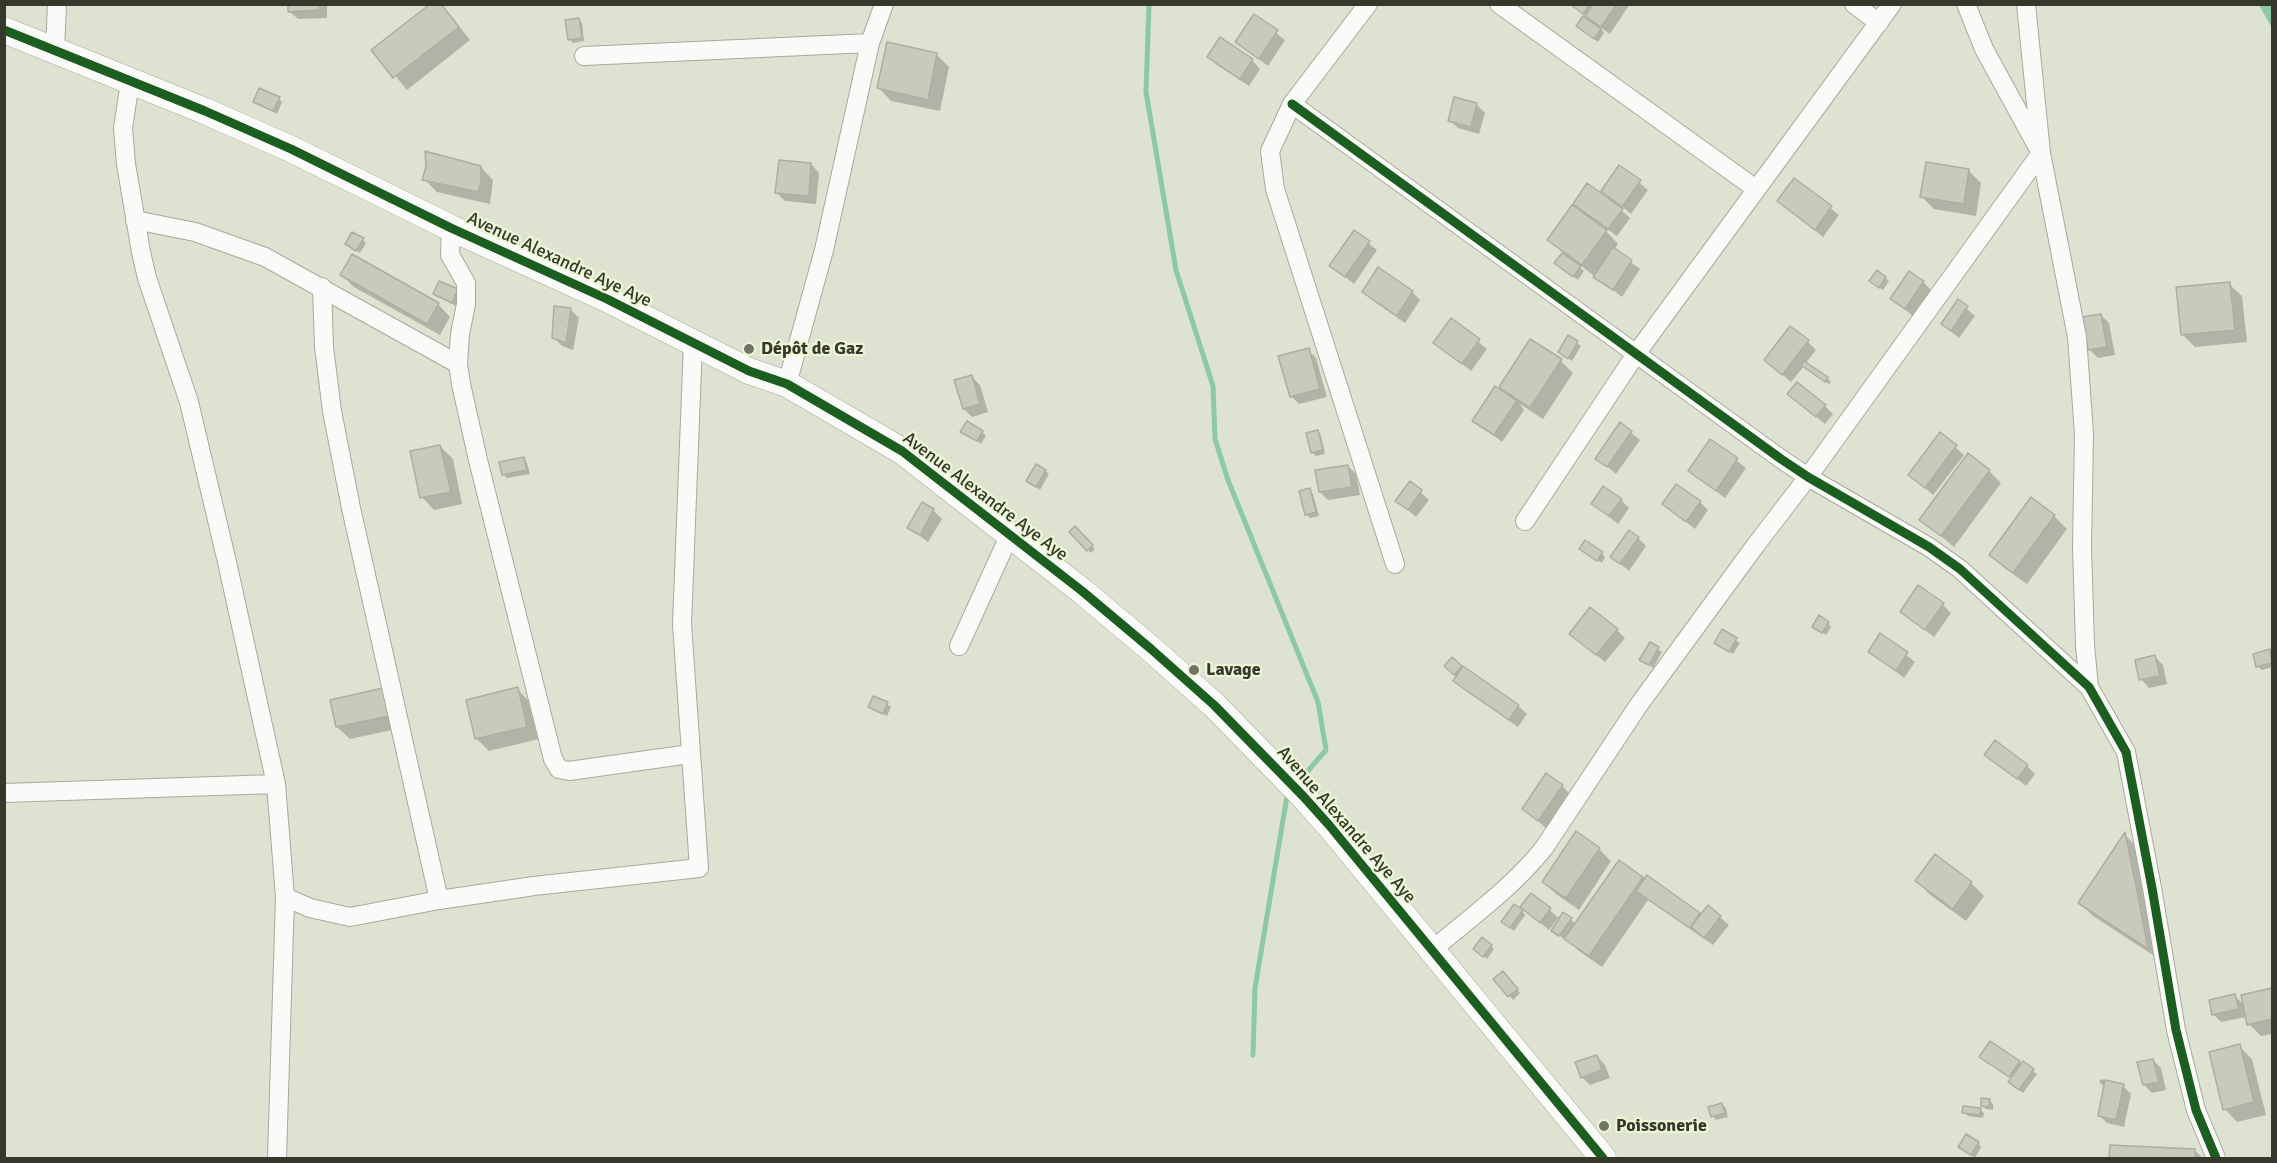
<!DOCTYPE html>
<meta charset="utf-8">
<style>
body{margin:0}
#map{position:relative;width:2277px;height:1163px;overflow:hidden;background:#dde2d1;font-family:Signika,sans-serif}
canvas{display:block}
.frame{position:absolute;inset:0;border:6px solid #35382b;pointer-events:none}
</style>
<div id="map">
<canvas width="2277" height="1163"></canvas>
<div class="frame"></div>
</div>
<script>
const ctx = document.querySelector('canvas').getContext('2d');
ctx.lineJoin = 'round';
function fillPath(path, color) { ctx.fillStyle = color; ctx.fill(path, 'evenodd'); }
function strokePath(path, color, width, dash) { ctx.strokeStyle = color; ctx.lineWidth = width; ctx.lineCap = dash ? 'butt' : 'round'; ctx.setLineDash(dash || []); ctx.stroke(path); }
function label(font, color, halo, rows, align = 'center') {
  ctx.font = font + ' Signika,sans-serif'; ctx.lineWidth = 4.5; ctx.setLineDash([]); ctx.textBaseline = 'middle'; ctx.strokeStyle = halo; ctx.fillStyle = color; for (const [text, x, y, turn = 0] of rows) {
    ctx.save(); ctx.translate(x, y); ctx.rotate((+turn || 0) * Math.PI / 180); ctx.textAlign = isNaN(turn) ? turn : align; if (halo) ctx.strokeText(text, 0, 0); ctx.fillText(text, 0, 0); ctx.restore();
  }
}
fillPath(new Path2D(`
 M2259 5H2272V28Z`), '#8ec9a6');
fillPath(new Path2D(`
 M289 4H327V18L298 19 289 11Z
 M441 4 470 40 407 90 374 50Z
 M1571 4H1630L1610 34 1600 27 1604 33 1598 42 1578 26 1585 16Z
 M1254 16 1285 40 1268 66 1237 42Z
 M579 20 582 23 584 41 573 43 569 39Z
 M1220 39 1252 60 1260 69 1249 86 1217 65 1209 57Z
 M888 44 937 55 949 67 940 111 891 101 879 88Z
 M279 99 282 102 277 114 255 102Z
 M1456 99 1477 105 1485 113 1479 134 1458 128 1450 120Z
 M811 164 819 173 816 204 785 201 777 193Z
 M481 167 493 180 490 204 437 192 424 179Z
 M1620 167 1648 190 1631 214 1620 205 1618 207 1630 218 1617 236 1606 228 1605 230 1618 244 1614 250 1640 269 1622 297 1580 265 1579 267 1584 271 1578 280 1560 267 1556 263 1563 253 1549 240 1587 216 1575 204H1613L1614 202 1603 191Z
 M1968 170 1981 183 1976 216 1934 209 1922 197Z
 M1794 180 1839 215 1823 237 1779 201Z
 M1354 232 1377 250 1354 284 1330 265Z
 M363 240 366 243 360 253 351 247Z
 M342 275 438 304 450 317 440 335 354 287Z
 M1886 278 1889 281 1883 290 1875 285Z
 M1923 282 1931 290 1913 316 1892 299Z
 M2229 284 2242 296 2247 342 2195 347 2182 334Z
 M457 291 461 294 456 306 435 294Z
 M1364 291 1412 292 1420 300 1405 323 1372 300Z
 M1958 301 1975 316 1959 338 1942 324Z
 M571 310 579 318 573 350 562 346 553 337Z
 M2101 315 2109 323 2115 355 2098 358 2090 350Z
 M1451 320 1487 349 1471 371 1435 343Z
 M1808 342 1816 350 1805 364 1827 378 1831 382 1829 384 1804 366 1791 382 1766 360Z
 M1577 343 1581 346 1572 361 1559 352Z
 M1308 350 1316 358 1327 397 1299 404 1291 396Z
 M1561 361 1573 373 1543 419 1520 404 1524 410 1502 442 1474 420 1509 395 1501 387Z
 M971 376 980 385 988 412 972 417 964 409Z
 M1789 394 1825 406 1833 414 1825 424Z
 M1620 424 1640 440 1616 474 1597 458Z
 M962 432H982L986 436 981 444Z
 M1318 432 1321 435 1325 454 1316 456 1312 452Z
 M1940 434 1964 455 1933 495 1910 475Z
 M1711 441 1746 468 1725 498 1690 471Z
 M440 446 453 459 462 504 434 510 422 497Z
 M524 459 527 463 530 474 507 478 503 474Z
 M1348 466 1356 474 1360 495 1328 500 1320 492Z
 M1045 471 1049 474 1040 490 1028 481Z
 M1989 471 2001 483 1954 547 1921 520Z
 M1410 483 1429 500 1416 517 1397 501Z
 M1309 490 1313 494 1319 516 1310 518 1306 514Z
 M1621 500 1629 508 1618 524 1593 504Z
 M1700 502 1708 510 1695 529 1664 504Z
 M922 504 933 510 942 519 928 542 909 528Z
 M2054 516 2067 529 2027 584 2003 567 1991 554Z
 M1075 529 1095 549 1091 553 1071 532Z
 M1638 538 1646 546 1629 571 1612 557Z
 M1585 552 1602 554 1605 557 1602 563Z
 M1943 605 1951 613 1934 637 1902 612Z
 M1828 623 1831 627 1826 635 1818 630Z
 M1617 630 1625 638 1605 662 1579 641Z
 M1722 631 1740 643 1733 654 1716 643Z
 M1881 635 1915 662 1904 678 1870 651Z
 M1650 644 1662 652 1653 668 1641 659Z
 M2269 651 2272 654V667L2262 670 2258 666Z
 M2155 657 2163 665 2167 684 2149 688 2141 679Z
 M1452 659 1463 669 1518 706 1527 714 1518 727 1463 689 1455 681 1457 677 1446 666Z
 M517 689 530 702 539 739 489 751 476 738Z
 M382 690 401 728 350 739 337 727 332 701Z
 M887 704 891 707 887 716 870 707Z
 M1986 754 2027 766 2035 774 2026 786Z
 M1562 786 1570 794 1546 828 1524 809Z
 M2125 835 2137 847 2159 959 2093 916 2080 903Z
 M1599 849 1611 861 1579 910 1556 894 1543 882Z
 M1935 856 1971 883 1984 896 1966 921 1929 894 1917 881Z
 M1619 862 1701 916 1708 907 1729 925 1713 945 1648 900 1602 967 1579 951 1565 937 1564 939 1553 931 1560 920 1558 918 1549 930 1531 915 1532 895 1560 919H1571L1576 925Z
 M1522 911 1525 915 1514 931 1507 925Z
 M1491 946 1494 949 1487 959 1479 953Z
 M1507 977 1520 993 1513 1000 1495 979Z
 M2272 990V1034L2261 1036 2249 1024 2247 1017 2221 1022 2213 1014 2235 996 2245 1006 2243 996Z
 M2239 1046 2252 1059 2266 1115 2237 1122 2225 1109Z
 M1597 1056 1605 1065 1610 1078 1590 1085 1582 1077Z
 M1981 1057 2019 1062 2022 1065 2023 1063 2037 1074 2023 1093 2013 1086 2016 1080 1988 1061V1064Z
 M2153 1060 2161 1068 2166 1090 2152 1093 2144 1085Z
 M2101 1079 2123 1086 2131 1094 2124 1127 2107 1123 2099 1115 2105 1087 2099 1082Z
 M1989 1100 1993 1104V1110L1986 1109 1982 1105Z
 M1722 1105 1726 1108 1728 1117 1716 1120 1713 1116Z
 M1980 1110 1984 1113 1983 1118 1968 1116 1964 1112Z
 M1978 1143 1981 1147 1975 1158 1960 1147Z
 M2111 1147 2195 1151 2203 1158H2111Z`), '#0003');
strokePath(new Path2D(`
 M1149 4 1146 92 1176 270 1213 386 1215 439 1228 480 1318 702 1326 750 1307 772
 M1253 1055 1255 988 1287 796`), '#8ec9a6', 5);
const building = new Path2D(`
 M288 4H319L320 10 288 12Z
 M430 4H441L459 27 393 78 371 50Z
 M1570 4H1590L1583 14Z
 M1593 4H1617L1601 27 1585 16Z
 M1254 14 1278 30 1259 59 1235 42Z
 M1583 16 1601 29 1594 39 1576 26Z
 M579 18 582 38 568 40 565 20Z
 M1220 37 1253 59 1240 79 1207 57Z
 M887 42 937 53 928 100 877 88Z
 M259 88 280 97 273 111 253 102Z
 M1454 97 1477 103 1471 127 1448 121Z
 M425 151 481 166V182L478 192 422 180 426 167Z
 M779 160 811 163 809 196 775 193Z
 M1926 162 1969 169 1964 204 1920 197Z
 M1619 165 1641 180 1622 207 1601 191Z
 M1794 178 1832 206 1815 230 1777 201Z
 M1587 183 1623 209 1608 229 1573 204Z
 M1572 205 1607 230 1582 265 1547 240Z
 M1354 230 1370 241 1345 277 1329 266Z
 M352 232 364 238 356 251 345 244Z
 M1613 247 1632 260 1613 290 1593 277Z
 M1562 253 1581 266 1573 277 1554 263Z
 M352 254 439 303 427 324 340 275Z
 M1378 267 1413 291 1397 316 1362 292Z
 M1877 270 1886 277 1879 288 1869 281Z
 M1909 271 1924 281 1905 309 1890 299Z
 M439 281 458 289 452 303 433 294Z
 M2230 282 2235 330 2181 335 2176 287Z
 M1958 299 1968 306 1951 331 1941 324Z
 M554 306 571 308 566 343 552 338Z
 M2101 314 2107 347 2088 350 2082 317Z
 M1451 318 1480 339 1462 364 1433 343Z
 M1790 326 1809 340 1782 375 1764 360Z
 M1568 335 1578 341 1568 359 1558 352Z
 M1530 339 1562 359 1530 408 1499 387Z
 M1309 348 1320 389 1290 397 1278 356Z
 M1804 361 1828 377 1825 382 1801 365Z
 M972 375 980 404 963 409 954 380Z
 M1797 382 1826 405 1816 417 1787 394Z
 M1495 386 1517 401 1494 435 1472 421Z
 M967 421 983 431 977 441 960 432Z
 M1620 422 1632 431 1607 467 1595 459Z
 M1318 430 1323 450 1311 453 1306 433Z
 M1940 432 1957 445 1925 488 1908 475Z
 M1710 439 1738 458 1716 491 1688 471Z
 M440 445 451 492 420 498 410 451Z
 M1968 453 1990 470 1941 536 1919 520Z
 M524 457 527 470 502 475 499 462Z
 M1036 464 1046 470 1036 487 1026 481Z
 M1348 465 1352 487 1319 492 1315 470Z
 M1410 481 1422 490 1408 510 1395 501Z
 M1676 484 1701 501 1686 522 1662 504Z
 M1603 486 1622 499 1609 516 1591 504Z
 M1310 488 1316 512 1305 515 1299 491Z
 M2031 497 2055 515 2013 573 1989 555Z
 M922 502 934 509 920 535 907 528Z
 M1075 526 1093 545 1087 551 1069 532Z
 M1629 530 1639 537 1620 564 1610 557Z
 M1585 540 1603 552 1597 561 1579 549Z
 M1918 585 1944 603 1925 630 1900 612Z
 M1590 607 1618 629 1596 655 1569 634Z
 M1819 615 1829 622 1822 633 1812 627Z
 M1722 629 1737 638 1729 652 1714 643Z
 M1880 633 1908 652 1896 671 1868 652Z
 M1650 642 1659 647 1649 665 1639 660Z
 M2270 649 2272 663 2256 667 2253 654Z
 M2155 655 2160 676 2139 680 2135 660Z
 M1452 657 1462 666 1454 675 1444 666Z
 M1463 666 1519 705 1509 720 1453 681Z
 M518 687 527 727 475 739 466 700Z
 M383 688 389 716 336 727 330 700Z
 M873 696 888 702 883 714 868 707Z
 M1995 740 2028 765 2017 779 1984 755Z
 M1546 773 1563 785 1538 821 1522 809Z
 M1576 831 1600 848 1566 898 1542 882Z
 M2125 832 2138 896 2148 949 2078 903Z
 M1935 854 1972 882 1953 909 1915 881Z
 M1619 860 1643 877 1589 956 1564 939Z
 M1647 875 1700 913 1690 928 1636 891Z
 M1531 893 1551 908 1540 923 1520 907Z
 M1514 904 1523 910 1510 928 1501 922Z
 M1708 905 1721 916 1704 938 1691 927Z
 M1563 912 1572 918 1559 936 1551 931Z
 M1482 937 1492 945 1483 957 1473 949Z
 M1503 971 1518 989 1508 997 1493 979Z
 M2272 988V1019L2247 1025 2241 995Z
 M2235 994 2239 1009 2212 1015 2209 1000Z
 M1990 1041 2020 1061 2009 1077 1979 1057Z
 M2240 1044 2254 1102 2223 1110 2209 1052Z
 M1597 1055 1602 1070 1581 1078 1575 1062Z
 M2153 1059 2159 1082 2143 1085 2137 1062Z
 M2023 1061 2034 1069 2019 1090 2008 1082Z
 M2105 1080 2124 1084 2116 1120 2098 1116Z
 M1981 1098 1990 1099 1989 1107 1981 1106Z
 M1722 1103 1725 1113 1711 1117 1708 1107Z
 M1963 1106 1981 1108 1980 1115 1962 1113Z
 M1966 1134 1979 1142 1971 1155 1958 1147Z
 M2110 1145 2195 1149V1158H2109Z`);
fillPath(building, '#c9cabc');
strokePath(building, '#adaea1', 1.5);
const street = new Path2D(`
 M1368 4 1292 104 1270 151 1275 189 1395 564
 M1499 4 1756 189
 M1854 4 1879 23
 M1966 4 1984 49 2037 146
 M2026 4 2041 153 2077 337 2084 434 2082 547 2085 645 2089 687
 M55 50 57 4
 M584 56 870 43
 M130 82 123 128 126 164 141 252 147 278 189 402 227 562 276 784 285 897 277 1158
 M1292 104 1781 459 1808 477 1929 547 1960 569 2089 687 2126 752 2152 888 2176 1030 2196 1110 2216 1158
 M135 220 195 232 265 257 458 364
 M451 228 450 255 466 283V304L460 334 458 364 461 384 478 460 553 759 559 769 569 771 690 754
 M787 384 824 250 870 43 884 4
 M1525 521 1636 354 1892 4
 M959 646 1010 534
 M4 793 276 784
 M285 897 310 908 350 917 439 900 351 508 332 411 324 347 322 287
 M439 900 534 886 699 868 682 624 693 343
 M1432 950C1470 918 1513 887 1544 848L1638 706 1755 546 1808 477 2041 153`);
const secondary = new Path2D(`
 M4 30 205 111 291 149 451 228 607 299 749 371 787 384 902 451 1082 591 1151 649 1214 705 1303 796 1329 825 1603 1158`);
strokePath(street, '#a7aa9d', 20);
strokePath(secondary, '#a7aa9d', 27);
strokePath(street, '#fafbf8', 18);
strokePath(secondary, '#fafbf8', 26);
strokePath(new Path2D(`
 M4 30 205 111 291 149 451 228 607 299 749 371 787 384 902 451 1082 591 1151 649 1214 705 1303 796 1329 825 1603 1158
 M1292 104 1781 459 1808 477 1929 547 1960 569 2089 687 2126 752 2152 888 2176 1030 2196 1110 2216 1158`), '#1b5e20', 9);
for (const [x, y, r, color] of [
 [749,349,6,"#707465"],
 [1194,670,6,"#707465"],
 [1604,1126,6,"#707465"]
]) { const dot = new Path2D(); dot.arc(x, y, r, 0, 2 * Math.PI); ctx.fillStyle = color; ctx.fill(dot); strokePath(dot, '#edf7d6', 2); }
label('18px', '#35382b', '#edf7d6', [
 ["Avenue Alexandre Aye Aye",559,260,25],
 ["Avenue Alexandre Aye Aye",985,497,37],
 ["Avenue Alexandre Aye Aye",1346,825,49]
]);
label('bold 18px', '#35382b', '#edf7d6', [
 ["Dépôt de Gaz",761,349],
 ["Lavage",1206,670],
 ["Poissonerie",1616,1126]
], 'left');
</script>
